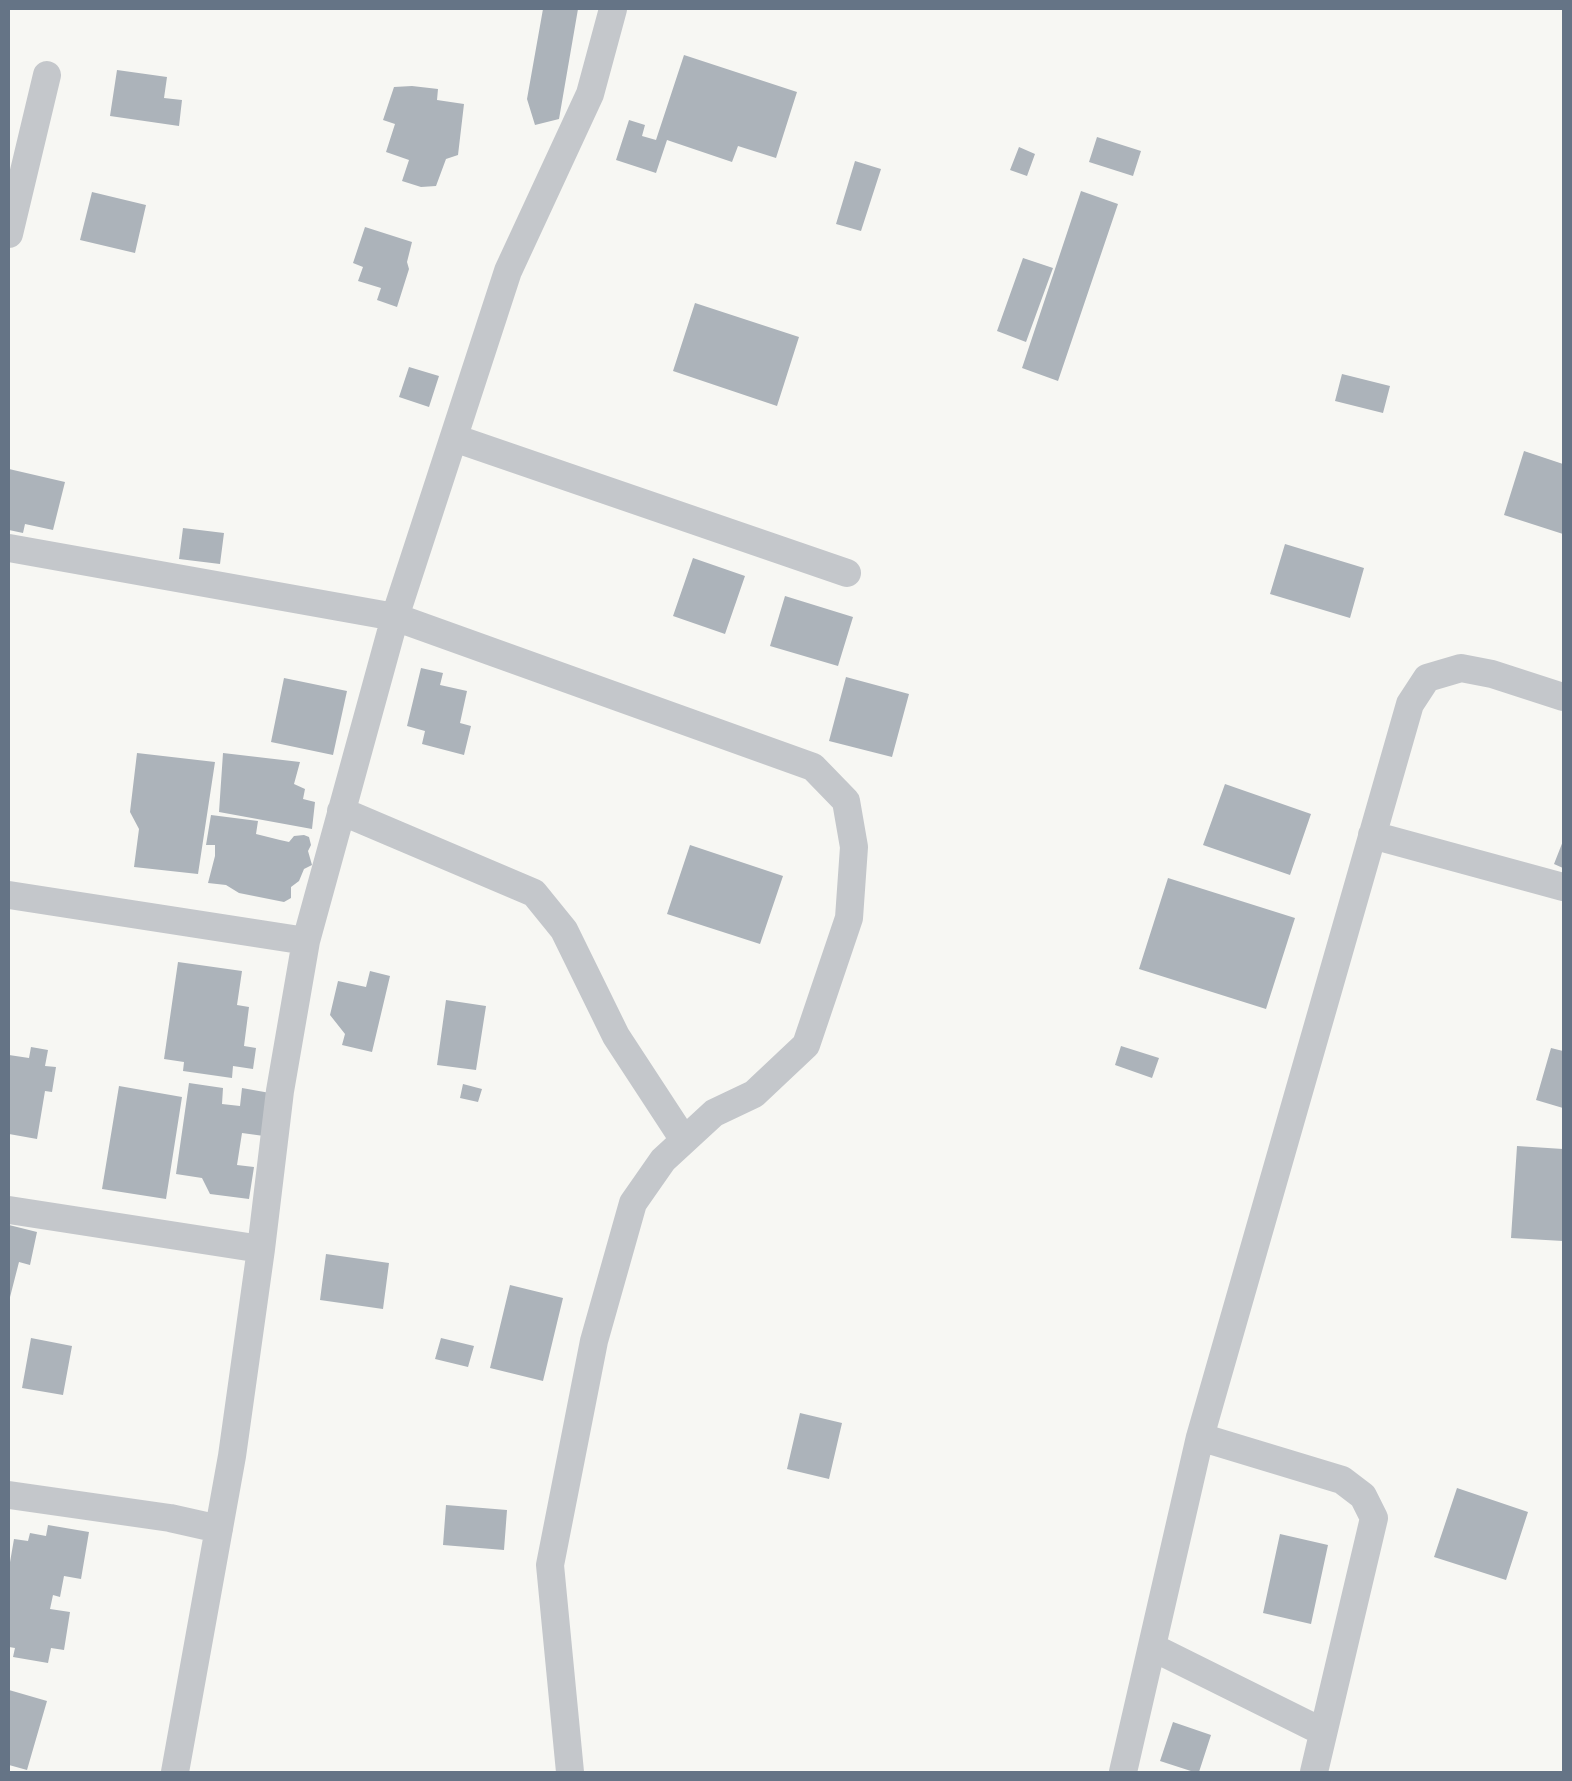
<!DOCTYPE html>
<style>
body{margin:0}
#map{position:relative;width:1572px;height:1781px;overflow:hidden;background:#f7f7f3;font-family:Manrope,sans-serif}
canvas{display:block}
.frame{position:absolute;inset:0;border:10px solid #657486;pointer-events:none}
</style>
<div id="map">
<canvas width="1572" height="1781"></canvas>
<div class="frame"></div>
</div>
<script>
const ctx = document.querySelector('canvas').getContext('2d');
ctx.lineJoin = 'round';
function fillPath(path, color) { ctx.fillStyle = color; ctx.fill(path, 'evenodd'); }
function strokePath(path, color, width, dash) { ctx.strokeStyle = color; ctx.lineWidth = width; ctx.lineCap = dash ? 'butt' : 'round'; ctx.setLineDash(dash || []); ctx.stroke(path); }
fillPath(new Path2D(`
 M543 9H578L559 119 535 125 527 99Z
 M684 55 797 92 776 158 738 146 732 162 667 140 656 173 616 160 629 120 645 125 642 136 656 140Z
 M117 70 167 77 164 98 182 100 179 126 110 116Z
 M412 86 438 89 437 100 464 104 458 155 446 159 436 186 421 187 402 181 409 160 386 152 395 124 383 120 394 87Z
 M1097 137 1141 151 1133 176 1089 162Z
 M1019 147 1035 154 1027 176 1010 170Z
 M855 161 881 169 861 231 836 224Z
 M1081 191 1118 204 1058 381 1022 368Z
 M92 192 146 205 135 253 80 240Z
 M365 227 412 242 407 262 409 269 397 307 377 300 381 288 358 281 363 267 353 263Z
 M1023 258 1053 268 1026 342 997 331Z
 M695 303 799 337 777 406 673 371Z
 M409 367 439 376 429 407 399 397Z
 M1342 374 1390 386 1383 413 1335 401Z
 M1524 451 1563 464V534L1504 515Z
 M9 469 65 482 53 530 25 524 23 533 9 530Z
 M183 528 224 533 220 564 179 559Z
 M1285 544 1364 568 1350 618 1270 594Z
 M693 558 745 576 725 634 673 616Z
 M785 596 853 617 838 666 770 646Z
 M421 668 443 673 440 685 467 691 460 723 471 726 464 755 422 744 425 731 407 726Z
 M846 677 909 694 892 757 829 741Z
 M284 678 347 691 333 755 271 742Z
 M137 753 215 762 198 874 134 867 139 829 130 812Z
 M223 753 300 762 294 784 305 789 303 799 315 802 312 829 219 812Z
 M1225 784 1311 814 1290 875 1203 845Z
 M211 815 258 821 256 834 280 840 289 842 294 836 304 835 309 837 311 845 308 851 312 865 304 869 299 881 291 887V898L284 902 239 893 226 885 208 883 215 856V845H206Z
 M1563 841V868L1554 864Z
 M690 845 783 876 760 944 667 914Z
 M1168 878 1295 918 1266 1009 1139 969Z
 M178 962 242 971 237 1005 249 1007 244 1046 256 1048 253 1069 233 1066 232 1078 183 1071 184 1062 164 1059Z
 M370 971 390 976 372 1052 342 1045 345 1034 330 1015 338 981 366 987Z
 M446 1000 486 1006 476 1070 437 1065Z
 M1121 1046 1159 1058 1152 1078 1115 1065Z
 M31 1047 48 1050 45 1066 56 1067 52 1092 45 1091 37 1139 9 1134V1055L29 1058Z
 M1551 1048 1563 1051V1108L1536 1100Z
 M189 1083 223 1088 222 1104 240 1106 242 1088 270 1093 264 1136 242 1133 237 1165 254 1167 249 1199 210 1194 202 1178 176 1174Z
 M463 1084 482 1089 478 1102 460 1098Z
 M119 1086 182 1097 166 1199 102 1189Z
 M1517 1146 1563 1149V1241L1511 1238Z
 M9 1225 37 1232 30 1265 19 1262 9 1301Z
 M326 1254 389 1263 383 1309 320 1300Z
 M510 1285 563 1298 543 1381 490 1368Z
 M31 1338 72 1346 63 1395 22 1388Z
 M441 1338 474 1346 468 1367 435 1359Z
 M800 1413 842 1423 829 1479 787 1469Z
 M1457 1488 1528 1512 1506 1580 1434 1557Z
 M446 1505 507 1510 504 1550 443 1545Z
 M48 1525 89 1532 81 1579 64 1576 60 1597 53 1595 50 1609 70 1612 64 1650 51 1648 48 1663 13 1657 15 1648 9 1647V1568L14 1539 28 1541 30 1533 46 1536Z
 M1280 1534 1328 1545 1311 1624 1263 1613Z
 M9 1690 47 1701 27 1770 9 1765Z
 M1173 1722 1211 1735 1199 1772H1194L1160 1761Z`), '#acb3ba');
strokePath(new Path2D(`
 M9 234 47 75
 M454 438 847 573
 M9 548 395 617 813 767 846 801 854 847 849 918 806 1045 754 1094 714 1113 663 1160 633 1203 594 1341 550 1565 570 1772
 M341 811 534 893 564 930 616 1036 684 1140
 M1372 835 1563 887
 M9 895 306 941
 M9 1210 261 1249
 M1200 1437 1342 1480 1363 1496 1374 1518 1314 1772
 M9 1495 170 1518 219 1529
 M1152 1647 1323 1732
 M175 1772 232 1456 261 1249 280 1091 306 941 395 617 508 271 590 94 613 9
 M1123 1772 1200 1437 1410 704 1427 678 1461 668 1492 674 1563 697`), '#c4c7cb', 28);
</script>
